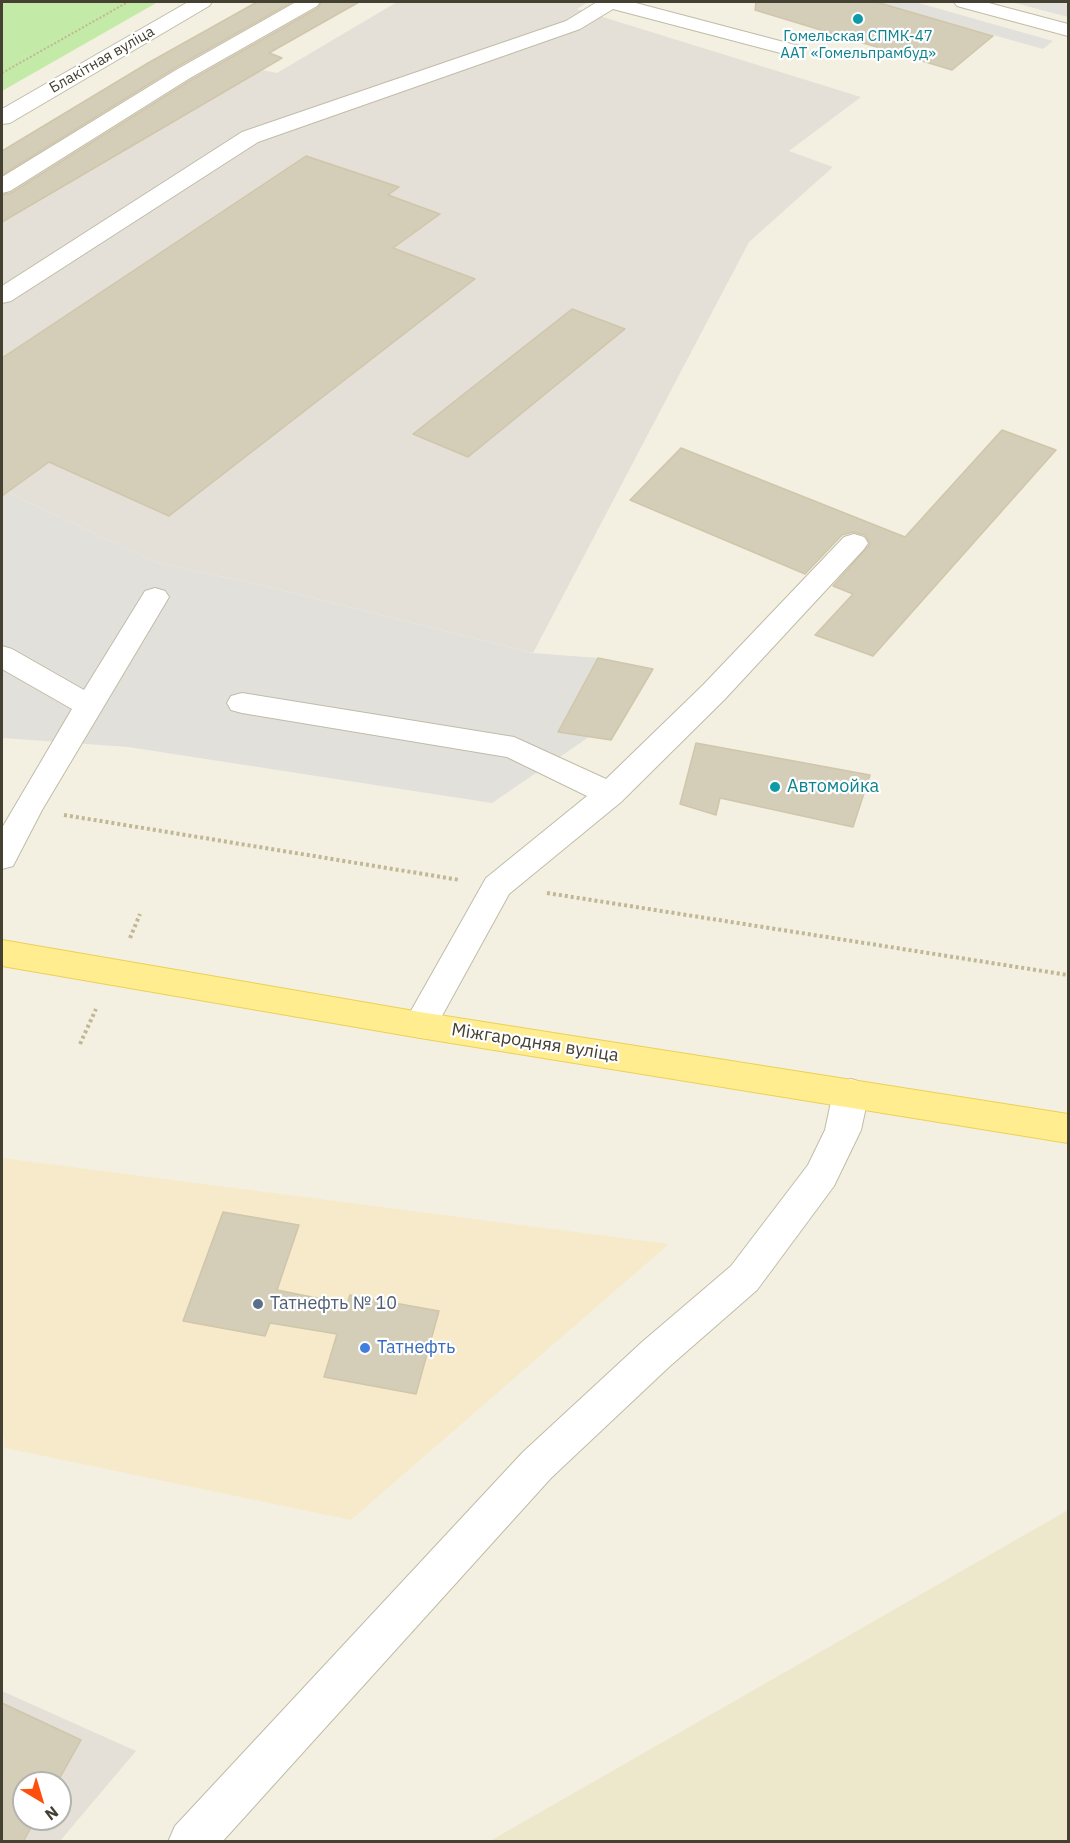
<!DOCTYPE html>
<meta charset="utf-8">
<style>
body{margin:0}
#map{position:relative;width:1070px;height:1843px;overflow:hidden;background:#f3f0e2;font-family:"IBM Plex Sans",sans-serif}
canvas{display:block}
.frame{position:absolute;inset:0;border:3px solid #444032;pointer-events:none}
.north{position:absolute;left:12px;top:1771px;width:60px;height:60px;box-sizing:border-box;background:#fff;border:2px solid #b4b3ad;border-radius:50%;rotate:142deg;font-size:16px;font-weight:700;line-height:24px;text-align:center;color:#444032}
.north::after{content:'';display:block;margin:auto;width:21px;height:27px;background:#ff4f0d;clip-path:polygon(50% 0,100% 100%,50% 72%,0 100%)}
</style>
<div id="map">
<canvas width="1070" height="1843"></canvas>
<div class="frame"></div>
<div class="north">N</div>
</div>
<script>
const ctx = document.querySelector('canvas').getContext('2d');
ctx.lineJoin = 'round';
function fillPath(path, color) { ctx.fillStyle = color; ctx.fill(path, 'evenodd'); }
function strokePath(path, color, width, dash) { ctx.strokeStyle = color; ctx.lineWidth = width; ctx.lineCap = dash ? 'butt' : 'round'; ctx.setLineDash(dash || []); ctx.stroke(path); }
function label(font, color, halo, rows, align = 'center') {
  ctx.font = font + ' "IBM Plex Sans",sans-serif'; ctx.lineWidth = 4.5; ctx.setLineDash([]); ctx.textBaseline = 'middle'; ctx.strokeStyle = halo; ctx.fillStyle = color; for (const [text, x, y, turn = 0] of rows) {
    ctx.save(); ctx.translate(x, y); ctx.rotate((+turn || 0) * Math.PI / 180); ctx.textAlign = isNaN(turn) ? turn : align; if (halo) ctx.strokeText(text, 0, 0); ctx.fillText(text, 0, 0); ctx.restore();
  }
}
fillPath(new Path2D(`
 M2 1158 669 1244 351 1520 5 1448 2 1426Z`), '#f7eacb');
fillPath(new Path2D(`
 M257 2H359L270 52 282 57 262 70 277 73 397 2H588L577 9 861 97 789 151 833 167 749 242 533 653 253 583 157 563 7 492 2 496V151L148 63Z
 M2 1691 136 1751 60 1841 2 1842ZM24 1783H60V1819H24Z`), '#e4e0d8');
fillPath(new Path2D(`
 M1068 1510V1841H490Z`), '#ede8cb');
fillPath(new Path2D(`
 M2 2H158L2 91Z`), '#c4eaa7');
fillPath(new Path2D(`
 M876 2H915L1053 41 1043 49Z
 M1010 2H1068V17L1015 3Z
 M7 492 157 563 253 583 533 653 598 658 558 731 589 737 492 803 128 747 2 738V496Z`), '#e2e0db');
const building = new Path2D(`
 M257 2H292L175 68 2 175V151L148 63Z
 M322 2H359L269 53 282 58 2 222V195L11 193 191 80 318 8Z
 M756 2H876L993 36 952 70 755 10Z
 M306 156 399 187 388 195 440 214 393 248 475 279 169 516 49 462 2 496V358Z
 M572 309 625 329 468 457 413 434Z
 M1002 430 1056 450 873 656 815 635 853 594 833 586 870 544 865 535 853 532 842 535 805 574 630 500 681 448 905 537Z
 M598 658 653 669 611 740 558 732Z
 M696 743 870 775 853 827 720 798 716 815 680 804Z
 M223 1212 299 1225 277 1290 347 1304 350 1295 439 1311 416 1394 324 1377 337 1334 270 1323 265 1336 183 1321Z
 M2 1703 81 1740 57 1783H24V1819H36L23 1842H2Z`);
fillPath(building, '#d4cdb7');
strokePath(building, '#d0c6aa', 1.5);
const minor = new Path2D(`
 M188 2H212L209 6 10 123 2 124V109Z
 M296 2H320L317 6 190 78 10 191 2 193V177L176 70Z
 M597 2H632L799 46 802 50 799 54 792 56 613 9 580 29 258 142 11 301 2 303V286L242 132 566 21Z
 M954 2H985L1068 24V36L957 6Z
 M854 534 864 537 868 543 864 549 725 699 621 802 509 894 432 1034 420 1038 408 1034 403 1025 486 878 587 796 507 757 242 713 231 710 227 703 231 696 242 693 514 737 606 779 703 685 844 537Z
 M155 588 165 591 169 597 42 810 13 866 2 869V828L72 709 2 669V646L12 649 84 690 145 591Z
 M851 1079 864 1083 869 1093 861 1130 834 1186 757 1290 670 1366 551 1478 222 1842H168L175 1826 523 1452 642 1342 731 1266 808 1165 825 1130 833 1093 838 1083Z`);
const major = new Path2D(`
 M2 940 420 1012 1068 1114V1143L420 1038 2 966Z`);
strokePath(minor, '#c1bca7', 2);
strokePath(major, '#ebd157', 2);
strokePath(new Path2D(`
 M2 73 128 2`), '#c1b795', 2, [2, 2]);
strokePath(new Path2D(`
 M64 815 460 880
 M547 893 1068 975
 M130 938 140 914
 M80 1044 96 1009`), '#c1b795', 4, [3, 3]);
fillPath(minor, '#fff');
fillPath(major, '#ffed8f');
for (const [x, y, r, color] of [
 [858,19,6,"#0f9aa8"],
 [775,787,6,"#0f9aa8"],
 [258,1304,6,"#5c6f8a"],
 [365,1348,6,"#3f7fe0"]
]) { const dot = new Path2D(); dot.arc(x, y, r, 0, 2 * Math.PI); ctx.fillStyle = color; ctx.fill(dot); strokePath(dot, '#fff', 2); }
label('15px', '#0d838f', '#fff', [
 ["Гомельская СПМК-47",858,37],
 ["ААТ «Гомельпрамбуд»",858,54]
]);
label('15px', '#444032', '#fff', [
 ["Блакітная вуліца",102,60,-30]
]);
label('18px', '#0d838f', '#fff', [
 ["Автомойка",787,787]
], 'left');
label('18px', '#444032', '#fff', [
 ["Міжгародняя вуліца",535,1043,9]
]);
label('18px', '#4e5e75', '#fff', [
 ["Татнефть № 10",270,1304]
], 'left');
label('18px', '#366cbe', '#fff', [
 ["Татнефть",377,1348]
], 'left');
</script>
